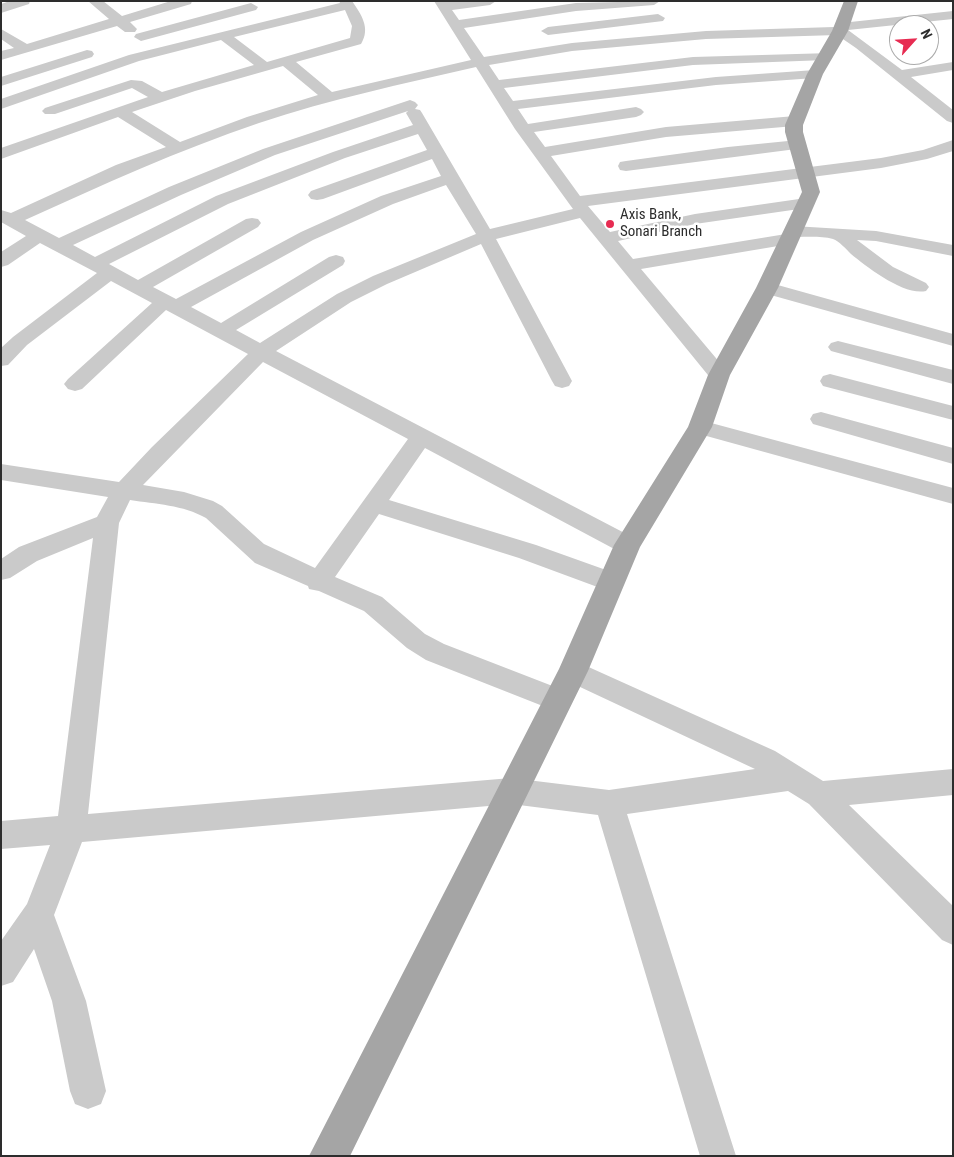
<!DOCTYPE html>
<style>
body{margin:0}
#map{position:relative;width:954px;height:1157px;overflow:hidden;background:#fff;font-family:"Roboto Condensed",sans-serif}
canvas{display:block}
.frame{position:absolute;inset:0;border:2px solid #2d2d2d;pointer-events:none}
.north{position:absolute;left:889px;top:15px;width:50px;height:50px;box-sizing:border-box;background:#fff;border:1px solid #ababab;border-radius:50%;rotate:64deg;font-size:14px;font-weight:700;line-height:20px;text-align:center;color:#2d2d2d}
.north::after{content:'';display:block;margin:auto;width:18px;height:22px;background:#e72c52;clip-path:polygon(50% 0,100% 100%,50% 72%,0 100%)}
</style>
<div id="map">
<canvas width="954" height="1157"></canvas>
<div class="frame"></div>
<div class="north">N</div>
</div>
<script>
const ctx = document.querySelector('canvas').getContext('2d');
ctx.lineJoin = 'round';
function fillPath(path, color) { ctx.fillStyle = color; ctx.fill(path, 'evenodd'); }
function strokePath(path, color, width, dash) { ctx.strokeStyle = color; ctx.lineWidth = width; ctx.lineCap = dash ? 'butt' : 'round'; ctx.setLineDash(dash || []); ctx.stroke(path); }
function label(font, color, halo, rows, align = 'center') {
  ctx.font = font + ' "Roboto Condensed",sans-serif'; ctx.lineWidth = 5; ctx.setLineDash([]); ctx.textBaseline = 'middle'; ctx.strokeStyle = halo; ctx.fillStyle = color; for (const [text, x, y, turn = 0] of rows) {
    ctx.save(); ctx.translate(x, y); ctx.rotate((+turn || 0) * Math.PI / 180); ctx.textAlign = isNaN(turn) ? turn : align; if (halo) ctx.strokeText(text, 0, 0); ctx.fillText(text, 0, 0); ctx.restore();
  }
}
fillPath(new Path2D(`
 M10 1H30L29 4 1 13V4Z
 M88 1H103L122 16 171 1H192L191 4 130 22 137 29 135 32H125L117 26 1 60V51L14 48 1 39V29L27 44 109 19Z
 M339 1H352C361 14 371 28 361 44L296 62 332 92 471 60 434 1H496L490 5 452 10 459 20 576 3 660 1 654 5 576 11 464 28 484 57 572 43 706 31 834 27 841 23 953 11V19L848 30 902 70 953 62V70L911 77 953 110V123L947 121 856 48 837 35 706 39 572 51 489 65 499 80 693 57 831 53 833 56 831 59 826 60 693 65 504 88 513 101 716 77 815 70 820 71 822 74 820 77 815 78 716 85 518 109 528 124 636 107 641 109 644 112 641 115 636 117 534 132 545 147 666 127 795 116 801 118 803 121 801 124 795 126 666 137 551 156 580 196 881 158 923 150 953 140V151L927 159 881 168 588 206 610 232 695 214 806 198 812 199 815 203 812 207 806 208 695 224 618 241 633 259 786 234 784 231 787 227 793 226 876 231 953 245V256L876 241 857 240 893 267 926 283 929 287 926 291C904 296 867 267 851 254 846 249 839 241 833 239 822 236 808 237 797 237L799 239 796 243 790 244 641 269 726 370 729 375 726 380 719 382 712 380 580 218 496 239 572 381 569 386 562 388 555 386 552 381 481 244 387 284 351 302 276 351 636 539 639 545 636 551 627 554 618 551 425 448 389 500 536 545 620 575 624 582 620 589 611 592 519 558 379 514 335 577 382 597 425 634 444 644 568 692 572 700 568 708 558 712 426 660 407 648 364 611 319 591 309 589 308 586 255 563 206 518C183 505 156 504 130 500L119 523 88 814 511 778 609 790 755 769 563 679 560 671 563 663 573 660 775 751 823 781 953 769V795L849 805 953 906V945L942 940 809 804 788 791 627 814 736 1156H700L598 815 511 804 82 842 54 915 86 1001 106 1091 101 1104 88 1109 75 1104 70 1091 52 1001 34 949 13 982 1 986V941L27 904 50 845 1 849V821L58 816 93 538 37 561 10 578 1 580V559L19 547 97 517 108 497 1 480V464L119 482 152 447 248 354 166 310 82 389 75 391 68 389 64 384 68 379 152 303 111 281 27 345 8 365 1 366V348L13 337 97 273 40 243 8 265 1 267V252L26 236 1 222V210L11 213 116 165 166 147 118 117 1 159V148L148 97 132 88 55 114H45L42 111 45 108 131 80 142 81 162 92 254 65 221 40 139 61 1 109V99L129 55 340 3ZM345 10 352 26 350 38 267 62 234 37ZM283 66 318 95 247 117 180 142 132 112 195 91ZM476 67 515 129 573 209 490 229 422 113 420 110 415 109 418 105 415 102 410 100 263 149 169 187 59 238 25 220C102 185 179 150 259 123 330 99 403 84 476 67ZM408 111 406 113 413 125 333 152 216 196 95 257 73 245 181 195 275 155ZM418 134 427 150 311 191 308 195 311 199 317 200 323 199 432 159 441 176 381 196 301 232 176 299 153 287 258 227 261 223 258 219 252 218 246 219 138 280 109 264 228 204 345 158ZM446 185 476 234 373 276 337 294 260 343 236 330 343 265 345 261 343 257 336 255 329 257 221 323 191 307 313 240 393 204ZM263 362 408 439 315 568 264 544 222 506 213 501 184 492 143 485Z
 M251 3 258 7 256 10 141 41 134 37 136 34Z
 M658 14 665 18 663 21 548 35 541 31 548 27Z
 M87 50 92 51 94 54 92 57 1 86V77Z
 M798 140 804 142 806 145 804 148 626 171 620 170 618 166 620 162 626 161 728 147Z
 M767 282 953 334V346L760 292 757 288 760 284Z
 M838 341 953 370V384L831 351 828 347 831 343Z
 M830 374 953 406V420L823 386 820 381 823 376Z
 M821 412 953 448V464L813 424 810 419 813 414Z
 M700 420 953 488V504L692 432 689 427 692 422Z`), '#cacaca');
fillPath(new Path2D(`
 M844 1H858L848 31 823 74 803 125V132L820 192 778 288 730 375 712 427 640 547 588 671 350 1156H309L559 669 614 545 688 427 708 375 756 288 802 192 785 132V125L807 74 832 31Z`), '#a5a5a5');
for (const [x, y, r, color] of [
 [610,224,5,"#e72c52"]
]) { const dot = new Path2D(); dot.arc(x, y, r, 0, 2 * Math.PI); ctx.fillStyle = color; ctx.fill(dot); strokePath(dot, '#fff', 2); }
label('15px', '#2d2d2d', '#fff', [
 ["Axis Bank,",620,215],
 ["Sonari Branch",620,232]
], 'left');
</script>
